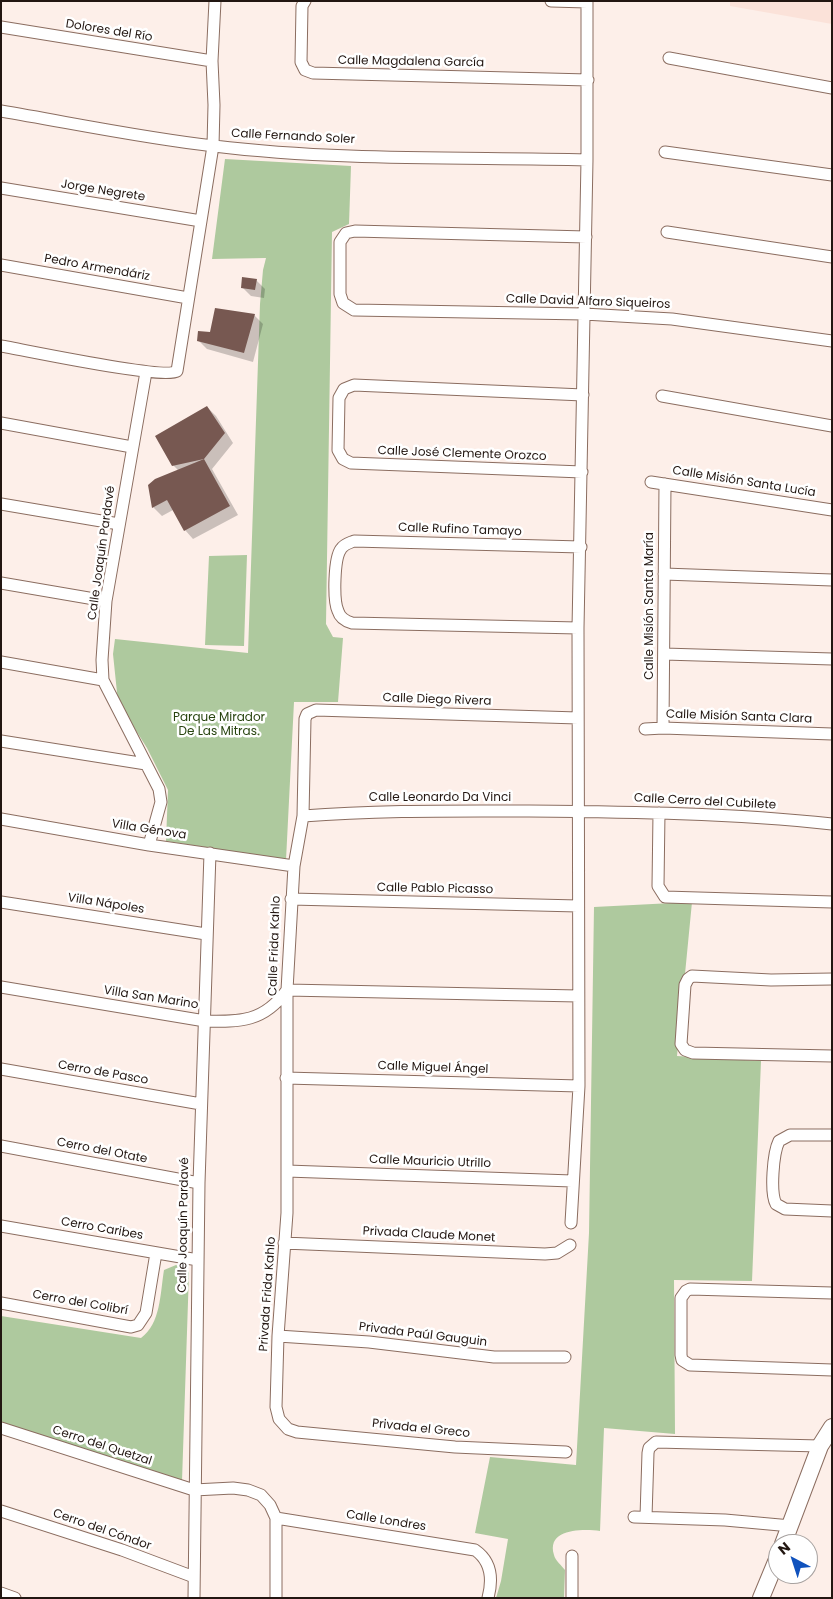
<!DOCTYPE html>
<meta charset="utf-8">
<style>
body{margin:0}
#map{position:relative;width:833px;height:1599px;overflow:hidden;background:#fdefe9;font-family:Poppins,sans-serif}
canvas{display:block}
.frame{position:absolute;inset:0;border:2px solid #221611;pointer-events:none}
.north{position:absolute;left:768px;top:1534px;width:50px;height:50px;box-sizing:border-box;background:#fff;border:1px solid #a7a2a0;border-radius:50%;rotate:320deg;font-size:14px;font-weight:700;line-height:20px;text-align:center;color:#221611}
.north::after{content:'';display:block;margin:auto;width:18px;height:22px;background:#1052bd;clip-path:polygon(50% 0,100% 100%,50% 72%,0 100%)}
</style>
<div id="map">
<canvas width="833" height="1599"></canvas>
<div class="frame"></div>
<div class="north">N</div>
</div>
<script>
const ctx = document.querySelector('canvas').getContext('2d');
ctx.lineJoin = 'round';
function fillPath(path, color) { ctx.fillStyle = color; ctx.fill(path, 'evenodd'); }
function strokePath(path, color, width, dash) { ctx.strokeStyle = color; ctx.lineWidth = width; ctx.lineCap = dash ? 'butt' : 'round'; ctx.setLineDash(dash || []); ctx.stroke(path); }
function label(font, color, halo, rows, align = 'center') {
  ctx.font = font + ' Poppins,sans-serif'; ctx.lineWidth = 5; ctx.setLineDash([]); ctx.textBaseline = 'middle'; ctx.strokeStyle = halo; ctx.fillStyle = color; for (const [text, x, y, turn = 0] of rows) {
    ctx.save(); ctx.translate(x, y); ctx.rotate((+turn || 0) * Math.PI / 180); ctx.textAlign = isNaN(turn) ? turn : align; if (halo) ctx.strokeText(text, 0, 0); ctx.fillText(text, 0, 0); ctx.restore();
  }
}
fillPath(new Path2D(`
 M730 1H832V24L730 6Z`), '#fbe2d9');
fillPath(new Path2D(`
 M225 159 351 166 349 224 332 232 326 624 333 637 343 638 338 702H294L286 860 166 841 168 790 147 748 118 702 113 654 115 639 248 653 260 304 263 270 266 258 212 259Z
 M247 555 244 646 205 645 209 556Z
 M692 902 677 1056 761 1061 752 1281 674 1280 675 1434 604 1428 600 1531C584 1529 546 1528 554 1555 555 1560 562 1566 565 1570L564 1598H496L501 1581 508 1539 475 1533 490 1457 576 1465 589 1233 594 907Z
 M176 1265 189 1272 182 1481 1 1422V1316L141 1338C161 1323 160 1294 164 1270Z`), '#aec99e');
fillPath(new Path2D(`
 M256 280 265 289 264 298 251 296 242 287Z
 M254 315 263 324 253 362 207 349 198 340Z
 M207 407 216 416 233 443 212 469 238 515 193 539 185 530 173 510 162 516 153 507 179 471 173 465Z`), '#0003');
fillPath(new Path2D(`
 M242 277 257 279 255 290 241 288Z
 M215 308 255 314 244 353 197 341 198 331 210 332Z
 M207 406 225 433 204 459 172 466 155 436Z
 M204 459 230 506 184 531 167 500 152 508 148 485 155 479Z`), '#775851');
const street = new Path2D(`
 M305 1 302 6 301 62 305 70 313 73 588 80
 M551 1 587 2
 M1 27 212 61
 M669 58 832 88
 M1 111C72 123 143 138 214 146 337 161 463 157 587 160
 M665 152 832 175
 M1 188 201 221
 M667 232 832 257
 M586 237 355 231 346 233 340 242V294L343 303 354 310 584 314 672 319 832 341
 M1 265 188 298
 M1 346C25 350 165 380 177 371L213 146 214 105 212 61 215 1
 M146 372 106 601 102 660 103 680 159 789 161 802 149 845
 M662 396 832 426
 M1 423 132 447
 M582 472 351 463 343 459 338 450 339 398 344 389 354 385 583 395
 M651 482 832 510
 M1 504 119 524
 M664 574 832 580
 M1 583 106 601
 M578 628 352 623C345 621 340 618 338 611 333 600 334 558 341 549 344 544 349 543 354 541L581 547
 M664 654 832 659
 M1 662 103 680
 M663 728 665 484
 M645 729 663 728 832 734
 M1 741 146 764
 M659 813 658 886 665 897 832 902
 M303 816C378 810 453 811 529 811 630 812 732 813 832 824
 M1 819 149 845 294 866
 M291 899 578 906
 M1 902 206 934
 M832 979 771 980 692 976 688 979 685 985 681 1044 685 1050 693 1053 832 1056
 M1 987 205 1021C240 1022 264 1022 287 990L578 996
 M1 1069 201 1104
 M286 1078 579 1086
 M832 1135H790L779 1141C773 1153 770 1193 776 1204L785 1209 832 1211
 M1 1146 199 1183
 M287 1171 572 1181
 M571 1223 579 1086 578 628 587 160V1
 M1 1226 198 1260
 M284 1243 545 1254 557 1253 570 1245
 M832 1293 690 1289 686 1291 681 1298V1355L682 1360 690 1365 832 1370
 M1 1303 131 1327 138 1325 146 1313 156 1253
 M278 1336 369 1342 494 1357H565
 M1 1428 194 1490 233 1488 248 1490 261 1495 270 1505 276 1518V1598
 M566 1452 455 1447 297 1432 288 1429 279 1419 276 1407 278 1336 287 1213V990L294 866 303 816 305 719 307 714 316 710 578 718
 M1 1511 122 1550 194 1577
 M634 1517 725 1520 791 1526
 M646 1517 648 1453 649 1448 656 1442 820 1446
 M276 1518 475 1550C491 1561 493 1579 488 1598
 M1 1593 15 1598
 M194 1598 199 1183 210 853
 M572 1598V1556`);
const secondary = new Path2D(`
 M783 1544 820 1446 832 1427
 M761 1598 778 1557`);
strokePath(street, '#8b6d60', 13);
strokePath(secondary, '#8b6d60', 18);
strokePath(street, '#fff', 11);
strokePath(secondary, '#fff', 16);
label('12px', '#221611', '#fff', [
 ["Dolores del Río",109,31,9],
 ["Calle Magdalena García",411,62,1],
 ["Calle Fernando Soler",293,137,3],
 ["Jorge Negrete",103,191,9],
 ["Pedro Armendáriz",97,268,10],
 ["Calle David Alfaro Siqueiros",588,302,2],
 ["Calle José Clemente Orozco",462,454,2],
 ["Calle Misión Santa Lucía",744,482,9],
 ["Calle Rufino Tamayo",460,530,2],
 ["Calle Joaquín Pardavé",102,553,-82],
 ["Calle Misión Santa María",650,606,-90],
 ["Calle Diego Rivera",437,700,2],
 ["Calle Misión Santa Clara",739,717,2],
 ["Calle Leonardo Da Vinci",440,798],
 ["Calle Cerro del Cubilete",705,802,3],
 ["Villa Génova",149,830,9],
 ["Calle Pablo Picasso",435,889,1],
 ["Villa Nápoles",106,904,9],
 ["Calle Frida Kahlo",275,946,-88],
 ["Villa San Marino",151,998,9],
 ["Calle Miguel Ángel",433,1068,2],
 ["Cerro de Pasco",103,1073,10],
 ["Cerro del Otate",102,1151,11],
 ["Calle Mauricio Utrillo",430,1162,2],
 ["Calle Joaquín Pardavé",184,1225,-89],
 ["Cerro Caribes",102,1229,10],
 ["Privada Claude Monet",429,1235,3],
 ["Privada Frida Kahlo",268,1294,-86],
 ["Cerro del Colibrí",80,1303,10],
 ["Privada Paúl Gauguin",423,1335,7],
 ["Privada el Greco",421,1429,6],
 ["Cerro del Quetzal",102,1446,18],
 ["Calle Londres",386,1521,9],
 ["Cerro del Cóndor",102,1530,19]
]);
label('12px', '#28440f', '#fff', [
 ["Parque Mirador",219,718],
 ["De Las Mitras.",219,732]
]);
</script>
